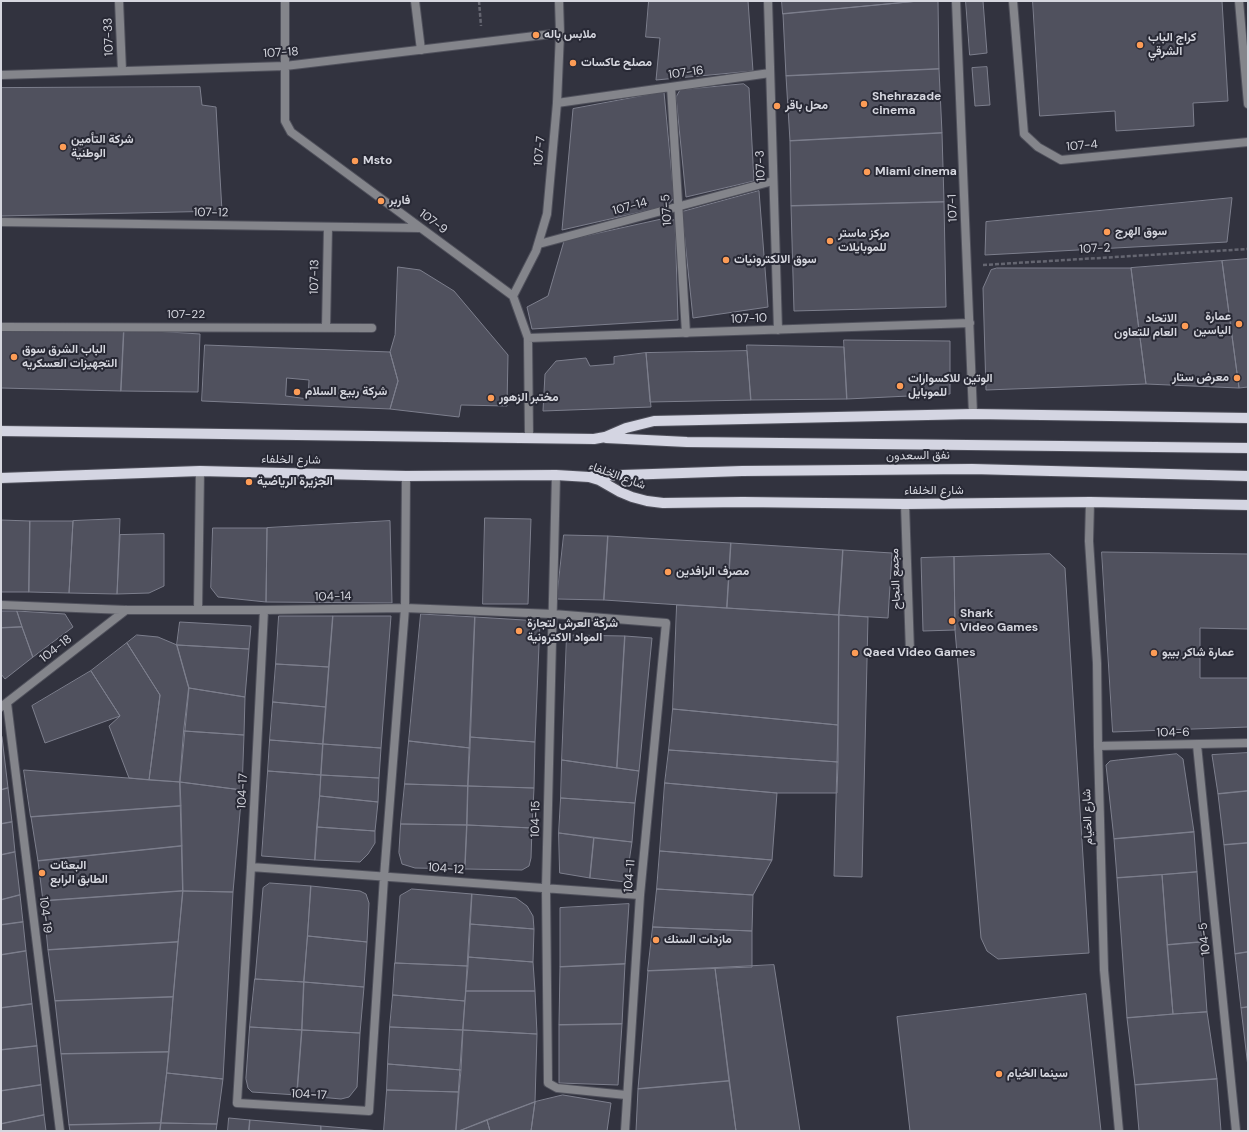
<!DOCTYPE html>
<meta charset="utf-8">
<style>
body{margin:0}
#map{position:relative;width:1249px;height:1132px;overflow:hidden;background:#32333f;font-family:"DM Sans",sans-serif}
canvas{display:block}
.frame{position:absolute;inset:0;border:2px solid #d6d7df;pointer-events:none}
</style>
<div id="map">
<canvas width="1249" height="1132"></canvas>
<div class="frame"></div>
</div>
<script>
const ctx = document.querySelector('canvas').getContext('2d');
ctx.lineJoin = 'round';
function fillPath(path, color) { ctx.fillStyle = color; ctx.fill(path, 'evenodd'); }
function strokePath(path, color, width, dash) { ctx.strokeStyle = color; ctx.lineWidth = width; ctx.lineCap = dash ? 'butt' : 'round'; ctx.setLineDash(dash || []); ctx.stroke(path); }
function label(font, color, halo, rows, align = 'center') {
  ctx.font = font + ' "DM Sans",Vazirmatn,sans-serif'; ctx.lineWidth = 4; ctx.setLineDash([]); ctx.textBaseline = 'middle'; ctx.strokeStyle = halo; ctx.fillStyle = color; for (const [text, x, y, turn = 0] of rows) {
    ctx.save(); ctx.translate(x, y); ctx.rotate((+turn || 0) * Math.PI / 180); ctx.textAlign = isNaN(turn) ? turn : align; if (halo) ctx.strokeText(text, 0, 0); ctx.fillText(text, 0, 0); ctx.restore();
  }
}
const building = new Path2D(`
 M649 1H748L753 71 656 80 660 38 646 37Z
 M782 1H919L783 14Z
 M919 1H938L939 69 786 76 783 14Z
 M966 1H983L987 53 970 55Z
 M1033 1H1222L1228 101 1193 103 1194 126 1116 131 1115 111 1040 116Z
 M987 67 990 105 975 106 972 68Z
 M939 69 942 133 790 141 786 76Z
 M744 84 749 88 754 181 686 197 676 97 680 90Z
 M200 87 202 105 216 107 222 211 1 216V88Z
 M664 92 674 198 667 206 562 230 573 109Z
 M942 133 944 202 791 206 790 141Z
 M759 191 768 307 693 318 682 212Z
 M1232 198 1227 242 985 255 986 222Z
 M944 202 946 307 794 311 791 206Z
 M662 219 675 220 678 320 532 329 527 307 548 296 564 241Z
 M1248 259V387L1239 388 1222 261Z
 M1222 261 1239 388 1146 384 1131 268Z
 M398 267 420 270 454 291 508 355 507 406 461 405 459 417 390 409 398 381 390 352 395 335Z
 M997 268H1131L1146 384 986 390 983 288 991 270Z
 M1 329H124L121 391 1 388Z
 M124 329 200 334 198 392 121 391Z
 M844 340 950 341V394L847 399Z
 M205 345 390 352 398 381 390 409 202 401Z
 M747 345 844 347 847 399 751 400Z
 M747 351 751 400 650 402 646 353Z
 M646 353 651 407 543 411 545 374 556 361 586 358 590 366 614 364V357Z
 M287 378 309 380 308 399 286 396Z
 M485 518 531 519 528 604H483Z
 M120 519 117 594 69 593 73 521Z
 M1 520 30 521 29 592H1Z
 M30 521H73L69 593 29 592Z
 M390 521 392 603 266 602 267 528Z
 M213 528H267L266 602 218 597 211 588Z
 M164 534V586L149 593 117 594 120 535Z
 M564 535 608 536 604 600 557 599Z
 M608 536 731 543 727 608 604 600Z
 M731 543 843 550 839 615 727 608Z
 M843 550 892 553 888 618 839 615Z
 M1102 552 1248 554V629L1200 628V678H1248V727L1113 732Z
 M1050 554 1065 568 1089 953 998 959 987 951 981 938 955 630 954 557Z
 M954 557 955 630 923 631 921 558Z
 M677 605 839 615 838 725 673 709Z
 M1 611H17L22 627 1 628Z
 M17 611 65 614 73 627 33 657Z
 M421 614 475 617 470 748 409 741Z
 M839 615 868 617 862 877 834 876 838 725Z
 M279 616H333L329 667 276 664Z
 M333 616H391L381 748 323 744Z
 M475 617 540 621 535 742 470 737Z
 M180 622 251 626 249 649 177 645Z
 M22 627 33 657 5 679 1 674V628Z
 M137 635 158 637 177 645 189 688 180 782 149 780 160 695 127 643Z
 M567 635 625 636 617 768 562 760Z
 M625 636 652 638 639 771 617 768Z
 M127 643 160 695 149 780 129 778 109 726 120 716 91 671Z
 M177 645 249 649 245 697 189 688Z
 M276 664 329 667 326 707 273 702Z
 M91 671 120 716 45 743 32 706Z
 M189 688 245 697 244 735 184 731Z
 M273 702 326 707 323 744 270 740Z
 M673 709 838 725V762L669 750Z
 M184 731 244 735 242 790 180 782Z
 M2 737 8 788 1 790V738Z
 M470 737 535 742 534 788 468 786Z
 M270 740 323 744 321 775 268 771Z
 M409 741 470 748 468 786 405 784Z
 M323 744 381 748 379 778 321 775Z
 M669 750 838 762 837 793H777L665 783Z
 M1248 753V791L1218 794 1212 755Z
 M1177 754 1183 759 1194 832 1114 839 1106 765 1110 761 1118 760Z
 M562 760 639 771 635 803 561 798Z
 M24 770 180 782 181 806 31 817Z
 M268 771 321 775 315 860 262 856Z
 M321 775 379 778 378 802 320 796Z
 M180 782 242 790 233 892 183 891Z
 M665 783 777 793 772 860 660 851Z
 M405 784 468 786 467 825 401 824Z
 M468 786 534 788 532 828 467 825Z
 M8 788 12 822 1 824V790Z
 M1248 791V843L1224 845 1218 794Z
 M320 796 378 802 375 831 317 827Z
 M561 798 635 803 632 842 559 833Z
 M181 806 182 846 38 861 31 817Z
 M12 822 15 852 1 855V824Z
 M401 824 467 825 465 869 415 868 402 864 399 853Z
 M467 825 532 828 531 858 529 866 522 870 465 869Z
 M317 827 375 831V843L368 854 360 862 315 860Z
 M1194 832 1197 872 1117 878 1114 839Z
 M559 833 594 838 590 878 560 873Z
 M594 838 632 842 626 882 590 878Z
 M1248 843V952L1235 954 1224 845Z
 M182 846 183 891 43 901 38 861Z
 M660 851 772 860 753 895 657 889Z
 M15 852 20 895 1 900V855Z
 M1197 872 1202 942 1167 945 1162 875Z
 M1162 875 1173 1014 1127 1018 1117 878Z
 M270 883 311 886 304 982 255 979 263 888Z
 M311 886 360 891 366 894 369 903 367 942 308 936Z
 M412 889 472 894 468 966 395 963 400 896Z
 M657 889 753 895 752 931 653 927Z
 M183 891 233 892 223 1079 167 1073Z
 M183 891 178 942 48 950 43 901Z
 M472 894 516 898 527 906 533 916 534 929 470 924Z
 M20 895 23 922 1 925V900Z
 M629 904 625 964 560 967V908Z
 M23 922 26 951 1 955V925Z
 M470 924 534 929 533 962 468 957Z
 M653 927 752 931V967L648 971Z
 M308 936 367 942 364 987 304 982Z
 M178 942 173 997 55 1001 48 950Z
 M1202 942 1207 1012 1173 1014 1167 945Z
 M26 951 32 1004 1 1008V955Z
 M1248 952V1007L1241 1008 1235 954Z
 M468 957 533 962 535 991H466Z
 M395 963 468 966 465 1001 393 995Z
 M625 964 622 1024 559 1025 560 967Z
 M774 965 800 1131H736L715 968Z
 M715 968 729 1081 638 1089 648 971Z
 M255 979 304 982 302 1030 250 1027Z
 M304 982 364 987 360 1033 302 1030Z
 M466 991H535L537 1034 463 1030Z
 M1086 994 1101 1131H910L897 1017Z
 M393 995 465 1001 463 1030 390 1027Z
 M173 997 169 1052 61 1054 55 1001Z
 M32 1004 37 1046 1 1050V1008Z
 M1248 1007V1067L1241 1008Z
 M1207 1012 1217 1079 1135 1085 1127 1018Z
 M622 1024 618 1085 559 1083V1025Z
 M250 1027 302 1030 297 1095 252 1092 248 1088 246 1079Z
 M390 1027 463 1030 461 1070 388 1064Z
 M302 1030 360 1033 357 1087 349 1097 341 1099 297 1095Z
 M463 1030 537 1034 535 1102 459 1131H456Z
 M37 1046 41 1085 1 1091V1050Z
 M169 1052 161 1123 69 1125 61 1054Z
 M388 1064 461 1070 459 1092 387 1090Z
 M167 1073 223 1079 217 1124 161 1123Z
 M1217 1079 1221 1131H1139L1135 1085Z
 M729 1081 736 1131H636L638 1089Z
 M41 1085 44 1115 1 1124V1091Z
 M387 1090 459 1092 456 1131H384Z
 M563 1095 611 1103 607 1131H531L535 1102Z
 M535 1102 531 1131H490L487 1120Z
 M44 1115 46 1131H1V1124Z
 M229 1118 250 1120 249 1131H228Z
 M250 1120 321 1126V1131H249Z
 M487 1120 490 1131H459Z
 M161 1123 217 1124 216 1131H160Z
 M161 1123 160 1131H70L69 1125Z
 M321 1126 380 1131H321Z`);
fillPath(building, '#50515e');
strokePath(building, '#7d7f8d', 1);
const service = new Path2D(`
 M119 1 122 71
 M415 1 421 50
 M1013 1 1024 134 1038 147 1061 160 1248 142
 M1239 1 1248 104
 M671 87 686 333
 M557 103 770 73
 M539 244 773 181
 M1 327 372 328
 M326 328 328 227
 M905 504 910 652
 M405 608 406 476
 M1197 745 1236 1131
 M1098 746 1248 743`);
const minor = new Path2D(`
 M285 1V121L291 132 513 296 528 338 529 438
 M768 1 778 330
 M956 1 973 414
 M1 75 285 66 560 33
 M1 222 420 228
 M513 296 536 251 547 214 557 103 560 33 559 1
 M528 338 970 323
 M556 475 546 888 548 1083 557 1088 626 1095
 M1090 502 1089 541 1097 663 1098 746 1104 970 1119 1131
 M1 605 126 610H264L405 608 553 614 666 623 640 895 625 1131
 M198 610 200 471
 M264 610 251 867 237 1103 369 1111 384 877 405 608
 M7 703 60 1131
 M1 707 126 610
 M251 867 640 895`);
const primary = new Path2D(`
 M1 431 594 439 605 437 626 428 654 421 973 414 1248 418
 M606 438 687 442 1248 448
 M593 476 742 471 972 469 1248 476
 M1 478 200 471 406 476 556 475 589 477 599 480 620 492 632 497 647 501 663 503 743 502 905 504 1090 502 1248 505`);
strokePath(service, '#50515c', 10);
strokePath(minor, '#50515c', 10);
strokePath(primary, '#50515c', 12);
strokePath(new Path2D(`
 M479 1 481 26
 M983 265 1248 249`), '#656671', 2.5, [4, 2]);
strokePath(service, '#84858b', 8);
strokePath(minor, '#84858b', 8);
strokePath(primary, '#d4d5e2', 10);
for (const [x, y, r, color] of [
 [536,35,4,"#fd9c56"],
 [1140,45,4,"#fd9c56"],
 [573,63,4,"#fd9c56"],
 [864,104,4,"#fd9c56"],
 [777,106,4,"#fd9c56"],
 [63,147,4,"#fd9c56"],
 [355,161,4,"#fd9c56"],
 [867,172,4,"#fd9c56"],
 [381,201,4,"#fd9c56"],
 [1107,232,4,"#fd9c56"],
 [830,241,4,"#fd9c56"],
 [726,260,4,"#fd9c56"],
 [1239,324,4,"#fd9c56"],
 [1185,326,4,"#fd9c56"],
 [14,357,4,"#fd9c56"],
 [1237,378,4,"#fd9c56"],
 [900,386,4,"#fd9c56"],
 [297,392,4,"#fd9c56"],
 [491,398,4,"#fd9c56"],
 [249,482,4,"#fd9c56"],
 [668,572,4,"#fd9c56"],
 [952,621,4,"#fd9c56"],
 [519,631,4,"#fd9c56"],
 [855,653,4,"#fd9c56"],
 [1154,653,4,"#fd9c56"],
 [42,873,4,"#fd9c56"],
 [656,940,4,"#fd9c56"],
 [999,1074,4,"#fd9c56"]
]) { const dot = new Path2D(); dot.arc(x, y, r, 0, 2 * Math.PI); ctx.fillStyle = color; ctx.fill(dot); strokePath(dot, '#282935', 1.5); }
label('bold 12px', '#d6d7df', '#282935', [
 ["ملابس باله",544,35],
 ["كراج الباب",1148,38],
 ["الشرقي",1148,52],
 ["مصلح عاكسات",581,63],
 ["Shehrazade",872,97],
 ["cinema",872,111],
 ["محل باقر",785,106],
 ["شركة التأمين",71,140],
 ["الوطنية",71,154],
 ["Msto",363,161],
 ["Miami cinema",875,172],
 ["فاربر",389,201],
 ["سوق الهرج",1115,232],
 ["مركز ماستر",838,234],
 ["للموبايلات",838,248],
 ["سوق الالكترونيات",734,260],
 ["عمارة",1231,317,"right"],
 ["الياسين",1231,331,"right"],
 ["الاتحاد",1177,319,"right"],
 ["العام للتعاون",1177,333,"right"],
 ["الباب الشرق سوق",22,350],
 ["التجهيزات العسكريه",22,364],
 ["معرض ستار",1229,378,"right"],
 ["الوتين للاكسوارات",908,379],
 ["للموبايل",908,393],
 ["شركة ربيع السلام",305,392],
 ["مختبر الزهور",499,398],
 ["الجزيرة الرياضية",257,482],
 ["مصرف الرافدين",676,572],
 ["Shark",960,614],
 ["Video Games",960,628],
 ["شركة العرش لتجارة",527,624],
 ["المواد الاكترونية",527,638],
 ["Qaed Video Games",863,653],
 ["عمارة شاكر بيبو",1162,653],
 ["البعثات",50,866],
 ["الطابق الرابع",50,880],
 ["مازدات السنك",664,940],
 ["سينما الخيام",1007,1074]
], 'left');
label('12px', '#d6d7df', '#282935', [
 ["107-33",109,37,-92],
 ["107-18",281,53,-4],
 ["107-16",686,73,-8],
 ["107-4",1082,146,-5],
 ["107-7",540,151,-85],
 ["107-3",761,166,-92],
 ["107-14",630,207,-15],
 ["107-1",953,208,-92],
 ["107-5",667,210,-94],
 ["107-12",211,213,1],
 ["107-9",433,222,37],
 ["107-2",1095,249,-3],
 ["107-13",315,277,-89],
 ["107-22",186,315],
 ["107-10",749,319,-2],
 ["نفق السعدون",918,456,-1],
 ["شارع الخلفاء",291,460,1],
 ["شارع الخلفاء",617,476,20],
 ["شارع الخلفاء",934,491],
 ["مجمع النجاح",896,579,-92],
 ["104-14",333,597,-1],
 ["104-18",56,649,-38],
 ["104-6",1173,733,-1],
 ["104-17",243,791,-87],
 ["شارع الخيام",1088,817,-92],
 ["104-15",536,819,-89],
 ["104-12",446,869,4],
 ["104-11",630,876,-85],
 ["104-19",45,915,83],
 ["104-5",1205,939,-96],
 ["104-17",309,1095,3]
]);
</script>
